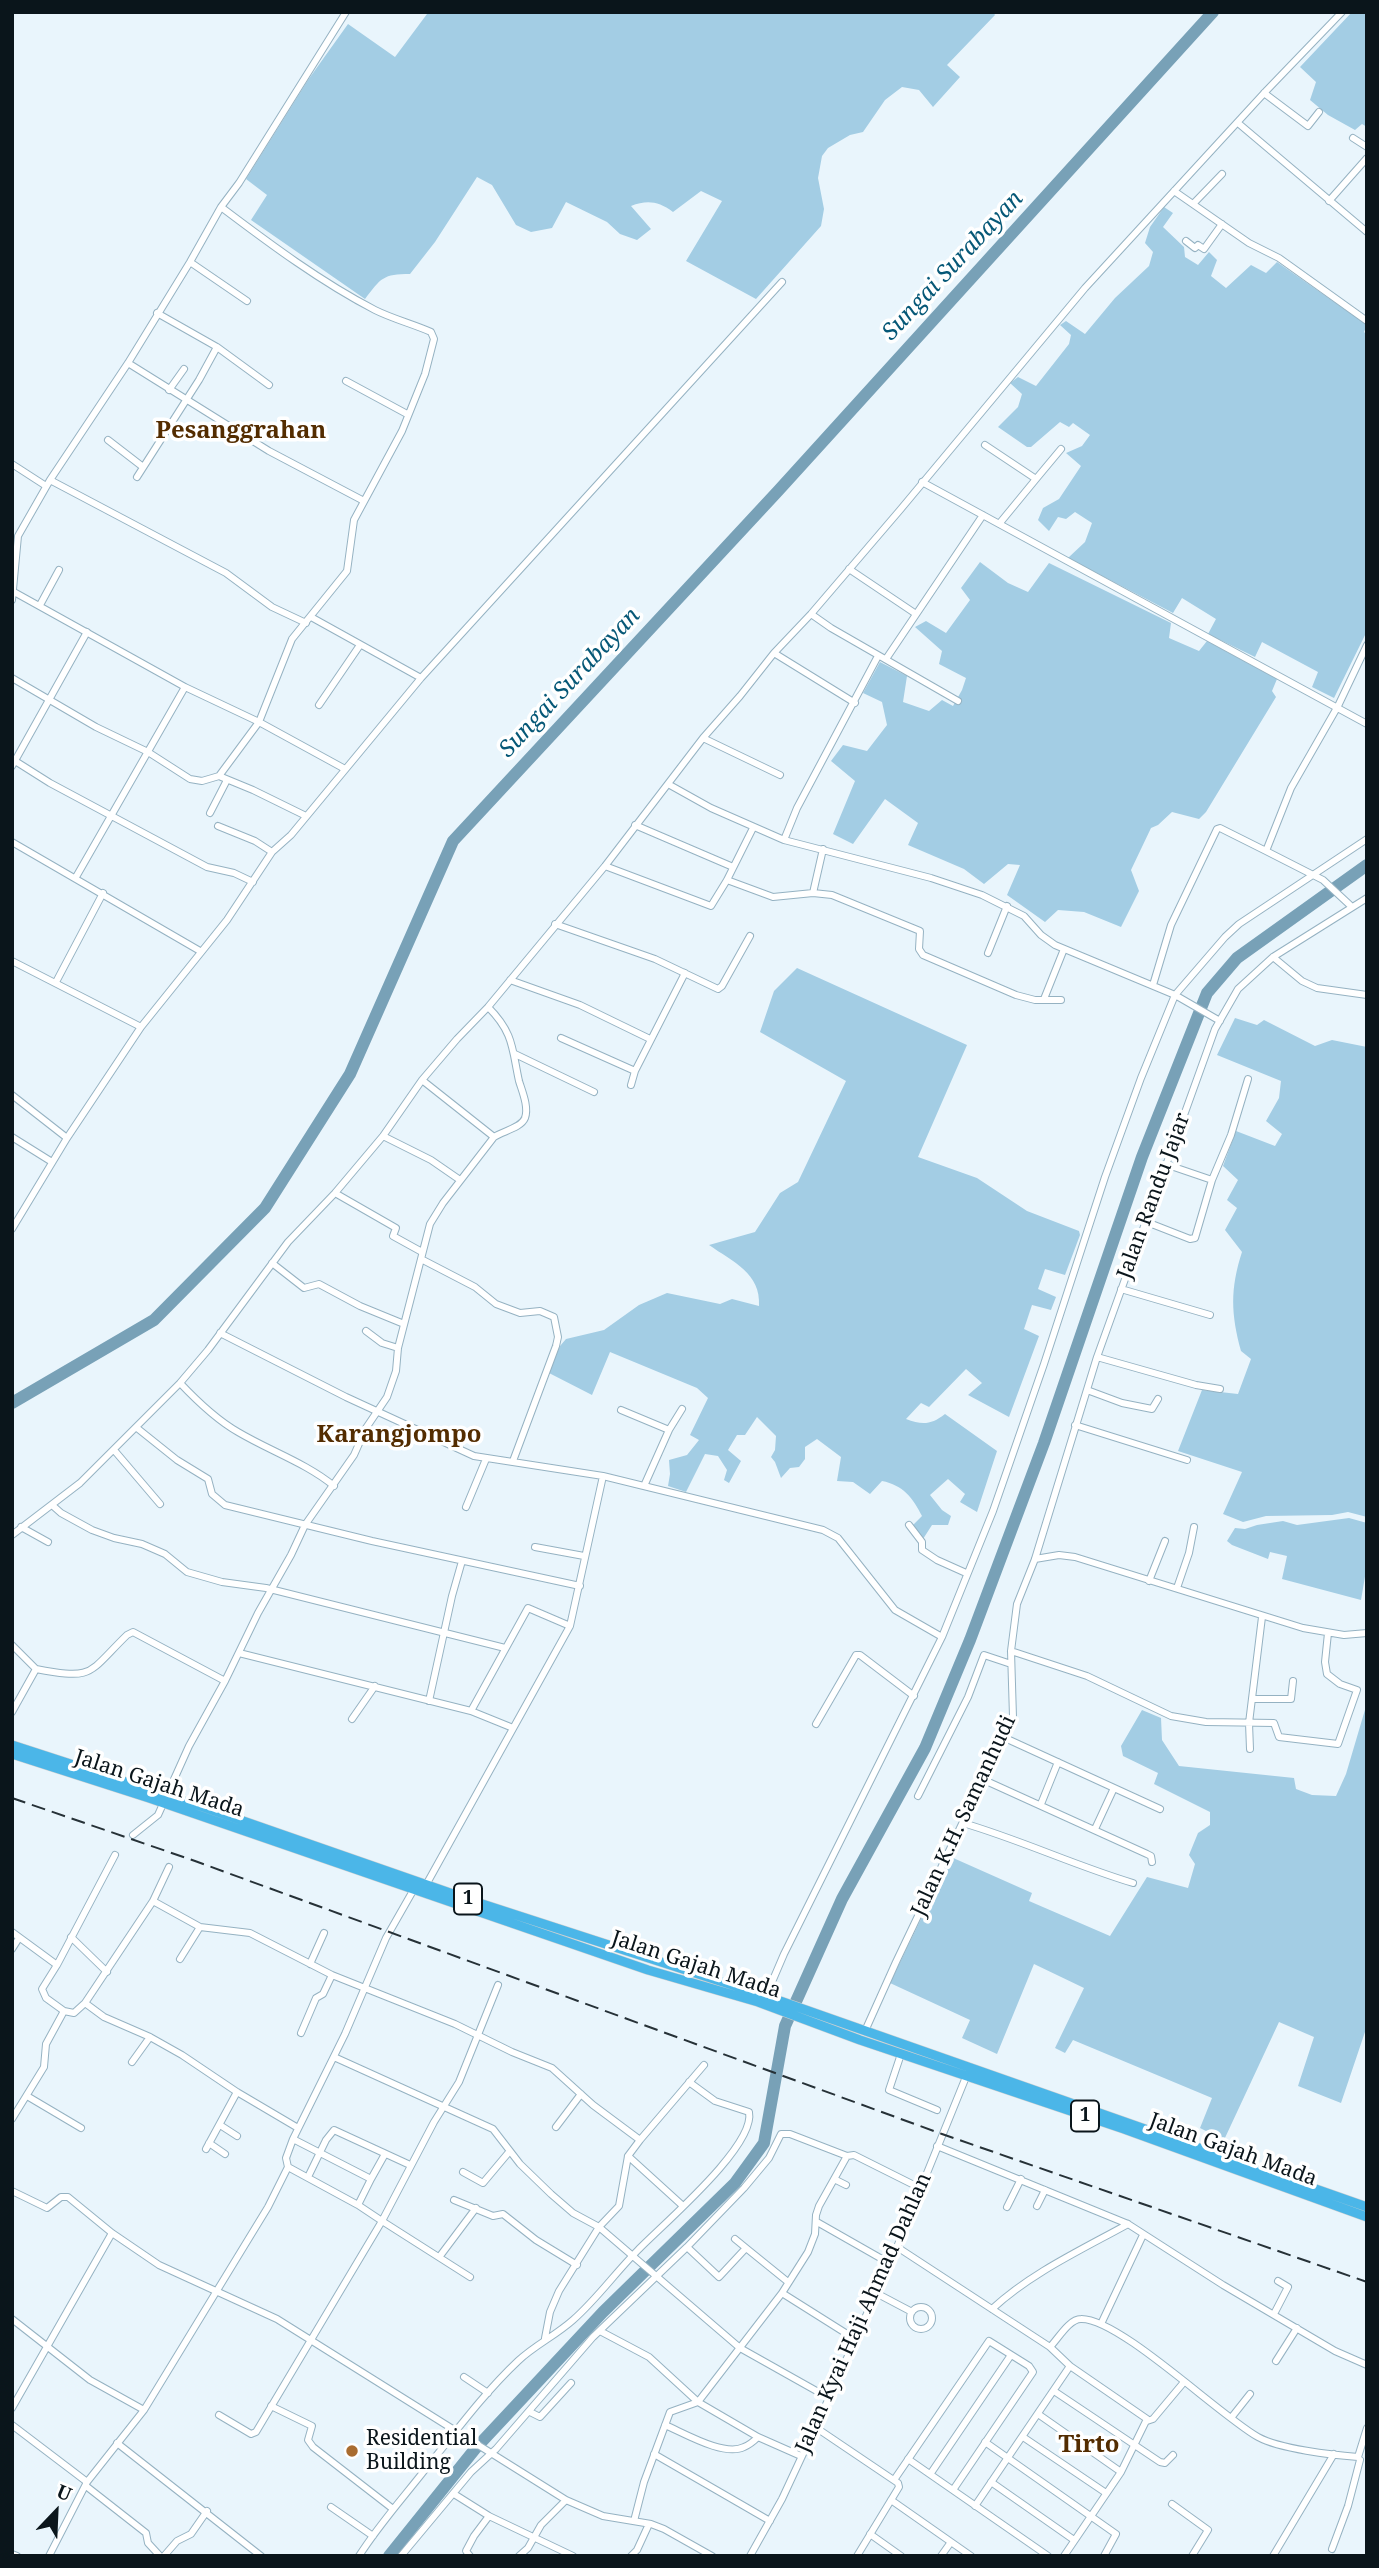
<!DOCTYPE html>
<style>
body{margin:0}
#map{position:relative;width:1379px;height:2568px;overflow:hidden;background:#e9f5fc;font-family:"Noto Serif",serif}
canvas{display:block}
.frame{position:absolute;inset:0;border:14px solid #0a151b;pointer-events:none}
.north{position:absolute;left:21px;top:2477px;width:70px;height:70px;-webkit-text-stroke:5px #fff;paint-order:stroke;rotate:23deg;font-size:19px;font-weight:700;line-height:28px;text-align:center;color:#0a151b}
.north::after{content:'';display:block;margin:auto;width:24px;height:32px;background:#0a151b;clip-path:polygon(50% 0,100% 100%,50% 72%,0 100%)}
</style>
<div id="map">
<canvas width="1379" height="2568"></canvas>
<div class="frame"></div>
<div class="north">U</div>
</div>
<script>
const ctx = document.querySelector('canvas').getContext('2d');
ctx.lineJoin = 'round';
function fillPath(path, color) { ctx.fillStyle = color; ctx.fill(path, 'evenodd'); }
function strokePath(path, color, width, dash) { ctx.strokeStyle = color; ctx.lineWidth = width; ctx.lineCap = dash ? 'butt' : 'round'; ctx.setLineDash(dash || []); ctx.stroke(path); }
function label(font, color, halo, rows, align = 'center') {
  ctx.font = font + ' "Noto Serif",serif'; ctx.lineWidth = 7; ctx.setLineDash([]); ctx.textBaseline = 'middle'; ctx.strokeStyle = halo; ctx.fillStyle = color; for (const [text, x, y, turn = 0] of rows) {
    ctx.save(); ctx.translate(x, y); ctx.rotate((+turn || 0) * Math.PI / 180); ctx.textAlign = isNaN(turn) ? turn : align; if (halo) ctx.strokeText(text, 0, 0); ctx.fillText(text, 0, 0); ctx.restore();
  }
}
fillPath(new Path2D(`
 M425 12H993L995 15 947 65 960 77 933 107 919 90 902 87 885 100 863 132 850 135 828 148 822 156 818 178 824 209 821 226 756 299 686 261 722 201 701 191 673 212C658 201 647 200 631 206L651 229 637 240 620 234 607 222 566 202 552 228 531 232 516 225 492 185 477 177 435 242 410 274C383 274 381 278 365 299L251 220 267 195 246 179 308 80 348 24 395 57 427 14Z
 M1352 12H1367V127L1362 124 1355 130 1328 115 1310 100 1316 82 1300 67Z
 M1164 207 1173 213 1163 227 1184 247 1185 257 1198 265 1209 252 1217 260 1211 276 1226 288 1251 265 1266 273 1277 262 1367 325 1364 332 1367 335V631L1334 698 1312 687 1318 672 1262 642 1255 657 1208 634 1216 619 1182 598 1173 613 1068 558 1085 542 1092 523 1075 512 1066 519 1058 517 1049 531 1038 520 1043 508 1059 499 1081 466 1066 453 1082 446 1090 435 1073 423 1069 427 1060 422 1031 447H1027L998 427 1018 407 1022 394 1010 383 1018 377 1036 386 1069 344 1071 335 1060 325 1066 321 1085 334 1115 298 1149 266 1153 252 1145 243 1150 227Z
 M980 562 1008 583 1028 592 1049 563 1171 623 1169 638 1199 651 1207 641 1277 679 1272 691 1276 697 1206 812 1199 819 1172 812 1158 825 1151 828 1131 870 1139 891 1121 927 1084 912 1058 910 1045 922 1007 895 1020 865 1008 864 984 884 964 869 908 845 918 823 885 799 853 844 833 834 855 781 831 761 843 745 867 751 887 725 882 702 863 693 880 662 907 676 903 702 929 711 942 700 953 706 962 690 966 678 939 664 942 651 915 627 926 621 946 633 970 600 961 588Z
 M797 968 967 1045 918 1157 977 1178 1027 1211 1079 1231 1080 1235 1065 1275 1045 1269 1038 1289 1056 1297 1051 1310 1032 1305 1024 1329 1039 1336 1009 1417 968 1395 982 1383 966 1369 929 1407 921 1403 906 1419C922 1425 931 1425 945 1414L997 1451 977 1512 960 1502 965 1494 948 1479 930 1495 942 1510 951 1516 948 1525H932L923 1539 912 1526 922 1516C913 1498 903 1485 882 1481L870 1494 853 1482 837 1481 841 1457 817 1439 805 1447V1459L799 1467 790 1468 781 1478 775 1462 771 1457 775 1450 776 1436 757 1417 745 1435H737L728 1450 741 1461 729 1483 724 1480 727 1470 718 1456 705 1454 686 1492 668 1486 670 1474 669 1460 687 1455 699 1440 690 1435 708 1398 697 1388 610 1352 592 1395 549 1373 560 1346 566 1339 604 1330 639 1305 667 1293 720 1304 732 1299 759 1306C761 1273 733 1262 709 1245L755 1232 780 1193 798 1182 846 1081 760 1032 774 991Z
 M1235 1018 1257 1025 1264 1020 1315 1046 1332 1040 1367 1047V1517L1348 1512 1332 1515 1266 1516 1243 1522 1223 1514 1242 1472 1178 1451 1202 1390 1238 1394 1251 1359 1241 1351C1231 1314 1230 1289 1242 1252L1225 1230 1237 1208 1227 1200 1238 1180 1223 1166 1236 1131 1275 1146 1282 1134 1266 1121 1279 1098 1281 1081 1217 1055Z
 M1349 1518 1367 1523V1565L1361 1600 1282 1579 1287 1556 1270 1552 1268 1559 1232 1545 1227 1541 1235 1528 1245 1529 1257 1525 1283 1521 1297 1525Z
 M1367 1703V2026L1341 2103 1298 2086 1314 2037 1279 2022 1224 2140 1200 2128 1212 2098 1073 2040 1065 2053 1055 2048 1084 1988 1034 1964 997 2054 962 2038 970 2020 890 1983 951 1857 1032 1893 1029 1901 1110 1936 1147 1877 1188 1888 1195 1864 1189 1855 1198 1833 1210 1825V1812L1154 1784 1158 1773 1123 1756 1121 1746 1142 1710 1161 1718 1162 1740 1179 1766 1294 1778 1296 1789 1312 1795 1336 1796 1346 1774Z`), '#a3cde4');
strokePath(new Path2D(`
 M12 1403 154 1320 265 1208 350 1074 453 841 778 491 1213 12
 M389 2556 475 2449 603 2312 735 2183 764 2143 785 2026 842 1899 925 1748 970 1640 1044 1443 1142 1157 1207 993 1237 958 1367 865`), '#78a1b7', 12);
const minor = new Path2D(`
 M1264 93 1308 126 1319 112
 M1238 123 1367 232
 M1353 138 1367 147
 M1174 191 1249 243 1279 258 1367 321
 M1329 201 1367 158
 M1193 204 1222 174
 M1186 241 1195 248 1198 245 1204 249 1222 224
 M190 262 247 301
 M157 313 217 347 269 385
 M128 363 269 451 362 500
 M346 381 407 414
 M169 390 184 369
 M108 440 143 467
 M985 445 1036 479 999 524
 M12 464 46 486
 M137 477 199 380 217 347
 M1036 479 1061 449
 M50 480 226 573 272 607 306 623
 M922 482 1367 724
 M849 569 916 614
 M14 592 185 687 259 722 345 769
 M12 600 18 536 50 480 128 363 190 262 221 207 239 183 346 12
 M40 605 59 570
 M811 614 831 628 958 701
 M311 617 421 678
 M774 653 855 703
 M886 659 983 515
 M12 678 96 727 148 752 190 779 202 781 219 776 253 790 306 816
 M319 705 360 645
 M703 738 780 775
 M12 759 50 783 207 867 234 873 253 882
 M12 766 87 632
 M219 776 259 722 292 639 347 571 354 520 402 431 425 374 434 339 431 332C413 324 393 319 375 310 321 282 270 244 221 207
 M668 784 711 808 784 840 931 878 982 895 1024 916 1041 935 1055 945 1175 995 1220 1021
 M210 813 227 780
 M635 825 733 867
 M218 826 255 841 272 852
 M784 840 797 808 878 656
 M12 842 200 951
 M605 866 711 906 727 880 753 828
 M76 877 185 687
 M727 880 773 897 813 893 832 895 920 931 919 949 923 955 1016 995 1035 1000H1061
 M813 893 823 849
 M1352 907 1323 880 1266 851 1291 788 1338 706 1367 645
 M555 924 655 959 718 989 722 986 750 936
 M988 953 1007 906
 M1273 957 1302 981 1317 988 1367 995
 M12 961 141 1027
 M510 980 580 1005 650 1039
 M56 982 103 893
 M1153 985 1171 925 1217 829 1220 828 1266 851
 M1044 999 1064 949
 M561 1038 635 1071
 M515 1054 594 1092
 M422 1080 494 1137
 M631 1085 635 1071 685 973
 M12 1095 67 1138
 M383 1136 431 1160 460 1180
 M12 1137 52 1162
 M1165 1164 1212 1180
 M335 1193 396 1228 393 1236 422 1252
 M1144 1221 1190 1239 1195 1238 1212 1180 1231 1135 1248 1079
 M12 1229 67 1138 141 1027 227 920 272 852 291 835 421 678 782 282
 M421 1259 475 1287 496 1304 520 1313 540 1311 554 1317 558 1337 556 1346 513 1461
 M272 1263 304 1288 319 1284 360 1306 404 1324
 M1121 1289 1210 1315
 M366 1331 382 1343 398 1348
 M220 1333 346 1397 474 1456 603 1476 823 1530 838 1538 895 1610 942 1637
 M1097 1357 1196 1385 1220 1389
 M180 1383C197 1401 217 1420 238 1432 270 1451 306 1463 334 1486
 M1087 1390 1122 1403 1152 1409 1158 1399
 M621 1410 669 1430
 M1075 1425 1187 1460
 M137 1428 177 1460 208 1479 212 1494 225 1505 372 1541 580 1586
 M114 1450 160 1504
 M644 1486 669 1430 682 1409
 M52 1505 61 1513 92 1530 114 1538 142 1544 165 1554 187 1572 222 1582 266 1588 505 1648
 M466 1507 486 1459
 M909 1525 922 1542V1550L937 1560 966 1573
 M21 1527 48 1542
 M12 1535 80 1483 180 1383 208 1350 288 1242 335 1193 383 1136 422 1080 457 1039 488 1007 605 866 703 738 740 696 774 653 811 614 900 510 1085 288 1267 90 1342 12
 M535 1547 584 1556
 M1035 1559 1059 1555 1075 1557 1303 1628 1344 1635 1367 1633
 M1149 1581 1165 1541
 M1177 1588 1189 1553 1194 1527
 M12 1645 36 1669 12 1712
 M1011 1651 1087 1676 1171 1716 1206 1722 1274 1723 1279 1737 1338 1744 1357 1690 1340 1684 1327 1674 1325 1662 1328 1633
 M239 1653 471 1711 513 1728
 M36 1669C95 1680 87 1674 127 1635L133 1632 225 1681
 M1252 1699H1291L1293 1681
 M429 1701 452 1596 462 1561
 M471 1711 528 1608 570 1626
 M352 1719 375 1686
 M816 1724 856 1655H860L914 1696
 M1005 1738 1160 1809
 M1250 1749 1249 1723 1262 1617
 M984 1780 1147 1854 1151 1856 1152 1862
 M918 1796 968 1697 984 1655 1011 1664
 M1041 1804 1058 1762
 M963 1823C1021 1840 1076 1866 1133 1883
 M1095 1829 1114 1788
 M133 1835 158 1815 189 1746 225 1681 258 1613 291 1555 305 1525 354 1455 366 1428 387 1397 396 1371 398 1348 430 1224 443 1203 494 1137C503 1131 521 1128 525 1118 529 1107 522 1091 519 1081 512 1049 514 1033 488 1007
 M426 1885 570 1626 603 1476
 M153 1901 169 1867
 M12 1932 57 1965 42 1989 46 1998 64 2011 46 2044 44 2067 12 2119
 M71 1937 107 1972
 M12 1949 19 1938
 M180 1959 200 1927
 M310 1964 324 1933
 M57 1965 115 1855
 M766 1996 784 1954 942 1637 993 1511 1044 1364 1105 1177 1141 1078 1175 995 1225 937 1239 924 1367 839
 M64 2011 74 2013 85 2003
 M865 2031 896 1962 1013 1717 1011 1651 1017 1604 1035 1559 1097 1357 1215 1029 1238 989 1273 957 1367 898
 M301 2033 316 1998 323 1994 332 1975
 M901 2054 889 2090 937 2110
 M334 2057 493 2129 520 2164 551 2194 573 2213 599 2227 740 2348 829 2398
 M132 2062 150 2037
 M27 2096 81 2128
 M220 2125 237 2136
 M556 2127 581 2094
 M298 2128 237 2092 182 2055 150 2037 104 2017 85 2003 153 1901 200 1927 250 1933 332 1975 455 2024 512 2052 552 2068 593 2105 640 2140 628 2156 619 2206 599 2227 559 2291 550 2312 545 2338
 M293 2139 371 2179 358 2205
 M640 2140 704 2065
 M209 2143 225 2154
 M937 2146 1128 2224 1223 2285 1335 2351 1367 2365
 M206 2149 237 2092
 M628 2156 683 2206
 M847 2156 819 2206 816 2215 815 2234 808 2252 782 2293 855 2339
 M288 2167 358 2205 382 2221 434 2122 459 2082 498 1985
 M463 2172 483 2183 509 2152
 M308 2177 326 2140 334 2130 410 2165
 M371 2179 385 2154
 M834 2179 846 2185
 M12 2191 47 2208 61 2197H68L112 2233 159 2265 277 2319 566 2500 603 2516 651 2524 664 2529 712 2556
 M454 2200 493 2216 503 2214 536 2240 577 2265
 M1037 2206 1045 2190
 M1007 2207 1021 2179
 M817 2222 889 2263
 M735 2239 746 2248
 M687 2247 719 2277 746 2248 788 2282
 M897 2247 1050 2347 1070 2366 1147 2419 1121 2472 1064 2556
 M440 2256 476 2208
 M782 2293 698 2402 758 2437 801 2456
 M876 2293 912 2312
 M910 2318a11 11 0 1 1 22 0a11 11 0 1 1-22 0Z
 M992 2309C1031 2273 1081 2250 1128 2224
 M1274 2314 1288 2287 1278 2281
 M12 2319 90 2380 144 2410
 M1101 2324 1143 2235
 M600 2331 649 2357 698 2402 670 2412 644 2482 634 2521
 M1050 2347C1058 2339 1069 2319 1081 2319 1119 2318 1219 2415 1258 2437 1280 2449 1332 2455 1358 2457L1367 2428
 M1276 2361 1297 2328
 M464 2377 488 2393
 M1054 2391 1160 2462 1165 2463 1173 2455
 M271 2406 312 2426 308 2440 313 2447 393 2509
 M12 2408 112 2233
 M530 2412 540 2417 571 2383
 M1038 2414 1121 2472
 M219 2415 251 2434 256 2432 382 2221 470 2277
 M1231 2418 1250 2394
 M1147 2421 1153 2419 1184 2382
 M12 2425 87 2482
 M665 2425C684 2433 724 2457 744 2447 749 2445 754 2441 758 2437
 M815 2427 898 2483 899 2487 857 2556
 M1023 2437 1106 2493
 M985 2442 1116 2534 1104 2556
 M117 2443 261 2556
 M654 2454 770 2521
 M908 2459 1048 2556
 M931 2473 1011 2355
 M894 2480 989 2341 1029 2366 1033 2372 953 2490
 M991 2482 1074 2540
 M86 2486 146 2533 148 2543 160 2556
 M454 2494 489 2516 573 2556
 M891 2500 971 2556
 M1172 2504 1208 2530 1192 2556
 M975 2506 1070 2366
 M331 2507 373 2536
 M870 2534 901 2556
 M1332 2549 1348 2506 1360 2460
 M12 2554 17 2556
 M49 2556 87 2482 144 2410 268 2207 288 2167 286 2158 293 2139 345 2034 386 1938 414 1889
 M164 2556 177 2541 191 2534 207 2511
 M359 2556C378 2526 402 2499 424 2471 454 2434 483 2394 518 2361 535 2345 555 2336 573 2320 597 2299 615 2273 638 2250 662 2225 756 2146 749 2112L715 2101 689 2082
 M401 2556 471 2472 496 2449 593 2337 687 2247 744 2188 769 2158 781 2134H790L847 2156 854 2155 920 2188
 M470 2556 466 2551 474 2536 489 2516
 M519 2556 528 2548 541 2525 566 2500
 M631 2556 637 2550 649 2524
 M750 2556 782 2499 829 2398 897 2247 968 2072
 M941 2556 951 2542
 M1273 2556 1334 2454`);
const highway = new Path2D(`
 M12 1745 203 1807 476 1902 766 1996 1367 2207
 M12 1754 149 1798 648 1970 758 2002 860 2040 1124 2129 1367 2217`);
strokePath(minor, '#95b2c2', 8);
strokePath(highway, '#ced0d1', 10);
strokePath(minor, '#fff', 6);
strokePath(highway, '#4bb6e8', 9);
strokePath(new Path2D(`
 M12 1798 195 1861 942 2134 1367 2282`), '#263137', 2, [14, 7]);
for (const [x, y, r, color] of [
 [352,2451,7,"#a96c30"]
]) { const dot = new Path2D(); dot.arc(x, y, r, 0, 2 * Math.PI); ctx.fillStyle = color; ctx.fill(dot); strokePath(dot, '#fff', 2.5); }
for (const [x, y, w] of [
 [468,1899,28],
 [1085,2116,28]
]) { const box = new Path2D(); box.roundRect(x - w / 2, y - 15.5, w, 31, 5); ctx.fillStyle = '#fff'; ctx.fill(box); strokePath(box, '#0a151b', 2); }
label('bold 19px', '#0a151b', null, [
 ["1",468,1899],
 ["1",1085,2116]
]);
label('21px', '#0a151b', '#fff', [
 ["Jalan Randu Jajar",1154,1196,-70],
 ["Jalan Gajah Mada",159,1784,18],
 ["Jalan K.H. Samanhudi",964,1816,-65],
 ["Jalan Gajah Mada",696,1965,18],
 ["Jalan Gajah Mada",1233,2150,20],
 ["Jalan Kyai Haji Ahmad Dahlan",864,2313,-66]
]);
label('21px', '#0a151b', '#fff', [
 ["Residential",366,2439],
 ["Building",366,2463]
], 'left');
label('italic 23px', '#065877', '#fff', [
 ["Sungai Surabayan",953,266,-47],
 ["Sungai Surabayan",570,683,-47]
]);
label('bold 24px', '#532c00', '#fff', [
 ["Pesanggrahan",241,431],
 ["Karangjompo",399,1435],
 ["Tirto",1089,2445]
]);
</script>
